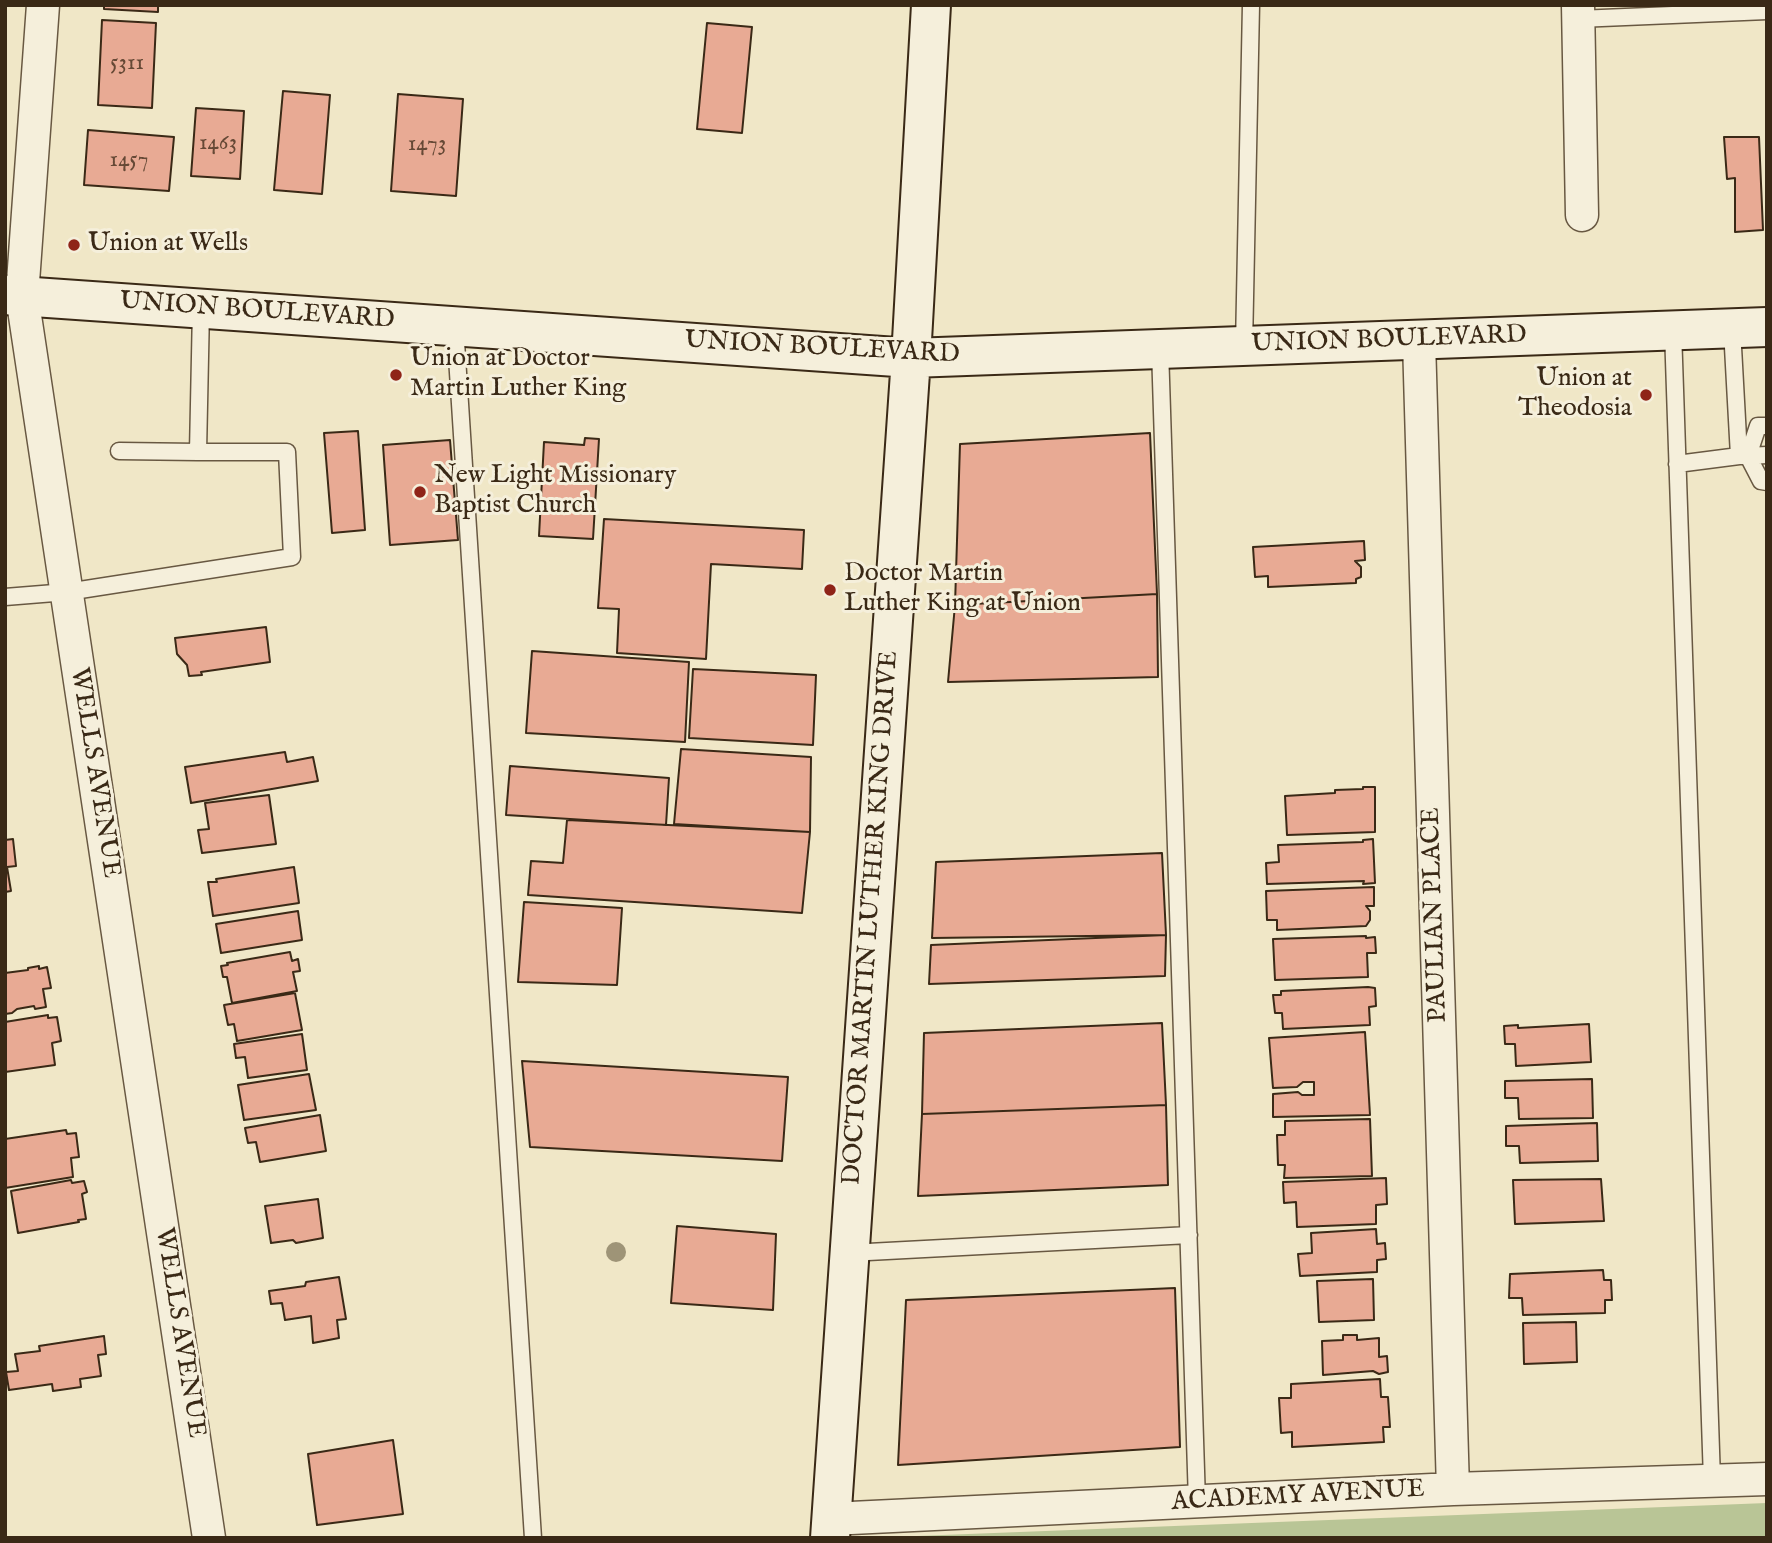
<!DOCTYPE html>
<style>
body{margin:0}
#map{position:relative;width:1772px;height:1543px;overflow:hidden;background:#f0e7c7;font-family:"IM FELL English",serif}
canvas{display:block}
.frame{position:absolute;inset:0;border:7px solid #3a2916;pointer-events:none}
</style>
<div id="map">
<canvas width="1772" height="1543"></canvas>
<div class="frame"></div>
</div>
<script>
const ctx = document.querySelector('canvas').getContext('2d');
ctx.lineJoin = 'round';
function fillPath(path, color) { ctx.fillStyle = color; ctx.fill(path, 'evenodd'); }
function strokePath(path, color, width, dash) { ctx.strokeStyle = color; ctx.lineWidth = width; ctx.lineCap = dash ? 'butt' : 'round'; ctx.setLineDash(dash || []); ctx.stroke(path); }
function label(font, color, halo, rows, align = 'center') {
  ctx.font = font + ' "IM FELL English",serif'; ctx.lineWidth = 6; ctx.setLineDash([]); ctx.textBaseline = 'middle'; ctx.strokeStyle = halo; ctx.fillStyle = color; for (const [text, x, y, turn = 0] of rows) {
    ctx.save(); ctx.translate(x, y); ctx.rotate((+turn || 0) * Math.PI / 180); ctx.textAlign = isNaN(turn) ? turn : align; if (halo) ctx.strokeText(text, 0, 0); ctx.fillText(text, 0, 0); ctx.restore();
  }
}
fillPath(new Path2D(`
 M1767 1503V1538H889L891 1537Z`), '#b9c596');
const building = new Path2D(`
 M104 5H158V12L104 9Z
 M102 20 156 23 152 108 98 105Z
 M707 23 752 27 742 133 697 129Z
 M283 91 330 95 322 194 274 190Z
 M398 94 463 99 456 196 391 191Z
 M196 108 244 111 240 179 191 176Z
 M88 130 174 137 169 191 84 185Z
 M1724 137H1759L1763 230 1735 232V178L1727 179Z
 M358 431 365 530 332 533 324 433Z
 M1150 433 1157 594 955 605 960 444Z
 M585 438 599 439 593 539 539 536 544 442 584 445Z
 M450 440 458 540 390 545 383 445Z
 M604 519 804 530 802 569 711 564 706 659 617 653 619 609 598 608Z
 M1364 541 1365 560 1355 561 1361 567V577L1356 579V583L1268 587V576L1255 577 1253 547Z
 M1157 594 1158 677 948 682 955 605Z
 M266 627 270 662 201 672 202 675 189 676 187 665 177 654 175 638Z
 M532 651 689 662 685 742 526 733Z
 M693 669 816 675 813 745 689 738Z
 M681 749 811 757 810 832 674 824Z
 M285 752 287 762 313 757 318 781 191 803 185 767Z
 M510 766 669 778 666 825 506 815Z
 M1363 787H1375V832L1287 835 1285 796 1335 793V790L1363 789Z
 M269 795 276 844 202 853 198 830 209 829 205 803Z
 M567 820 810 832 802 913 528 895 531 861 563 863Z
 M13 839 16 866 7 867 11 891 5 892V840Z
 M1373 839 1375 883 1363 884 1364 881 1267 884 1266 863 1279 862 1278 845 1363 842V840Z
 M1162 853 1166 935 932 938 936 862Z
 M294 867 299 903 213 916 208 882H217L216 879Z
 M1374 887V906H1366L1370 911V920L1366 926 1277 930V920H1267L1266 891Z
 M524 902 622 908 617 985 518 982Z
 M298 911 302 940 221 953 216 924Z
 M1166 935 1165 976 929 984 931 945Z
 M1366 936V938L1375 937 1376 953H1367L1368 977 1275 980 1273 939Z
 M290 952 292 961 298 959 300 971 293 972 297 991 232 1003 227 977H223L221 966 228 965 227 963Z
 M39 966V969L47 967 51 988 43 989 46 1007 35 1009 34 1006 17 1009 12 1013 5 1014V973L28 970V968Z
 M1368 987 1375 988 1376 1006 1369 1007 1370 1025 1283 1029 1282 1013H1275L1273 995H1281V991Z
 M295 993 302 1030 237 1041 234 1024 228 1025 224 1005Z
 M48 1015V1018L57 1017 61 1041 52 1043 55 1065 5 1072V1022Z
 M1162 1023 1166 1105 922 1114 924 1033Z
 M1589 1024 1591 1062 1516 1066 1515 1044H1505L1504 1026 1518 1025V1028Z
 M1365 1032 1370 1115 1273 1117V1094L1298 1092 1302 1095H1314V1082H1303L1297 1087 1273 1088 1269 1038Z
 M302 1034 307 1070 248 1078 245 1057 236 1058 234 1044Z
 M522 1061 788 1077 782 1161 530 1147Z
 M309 1074 316 1110 244 1120 238 1085Z
 M1592 1079 1593 1118 1519 1119 1518 1098H1505V1081Z
 M1166 1105 1168 1185 918 1196 922 1114Z
 M320 1115 326 1151 260 1162 256 1142 248 1143 245 1128Z
 M1370 1119 1372 1176 1284 1178 1285 1165H1278L1277 1135H1285V1121Z
 M1597 1123 1598 1161 1520 1163 1519 1146H1506V1126Z
 M66 1130 67 1134 76 1133 79 1157 71 1158 73 1177 5 1188V1139Z
 M1386 1178 1387 1204 1376 1205V1224L1297 1227 1296 1202 1284 1203 1283 1182Z
 M1601 1179 1604 1221 1515 1224 1513 1180Z
 M71 1180 72 1183 84 1181 87 1192 82 1194 86 1219 78 1220 79 1222 18 1233 11 1191Z
 M318 1199 323 1238 296 1243 293 1240 271 1243 265 1206Z
 M677 1226 776 1234 773 1310 671 1303Z
 M1376 1229 1377 1244 1385 1243 1386 1259 1377 1260V1272L1300 1276 1298 1254 1312 1253 1311 1233Z
 M1603 1270 1604 1280H1611L1612 1300H1605V1313L1523 1315 1522 1298H1509L1510 1274Z
 M339 1277 346 1319 337 1320 339 1338 313 1343 311 1316 285 1320 282 1303 271 1304 269 1291 305 1286 306 1282Z
 M1373 1279 1374 1320 1319 1322 1317 1281Z
 M1175 1288 1180 1447 898 1465 906 1300Z
 M1576 1322 1577 1362 1524 1364 1523 1323Z
 M1343 1335H1357V1340L1379 1338V1357L1387 1356 1388 1372 1379 1374 1373 1371 1323 1375 1322 1341 1343 1340Z
 M104 1336 106 1354 98 1355 101 1376 80 1379 81 1387 53 1391 52 1384 9 1390 6 1372 18 1371 15 1354 40 1351 39 1346Z
 M1380 1379 1381 1397H1388L1390 1427H1383L1384 1442 1292 1447V1432L1281 1433 1279 1398H1291V1384Z
 M393 1440 403 1514 317 1525 308 1454Z`);
fillPath(building, '#e8aa94');
strokePath(building, '#3a2916', 2);
const service = new Path2D(`
 M1578 19 1767 11
 M455 326 533 1538
 M1732 329 1739 456H1748L1758 426H1767
 M1673 331 1712 1480
 M1244 346 1251 5
 M1160 349 1197 1502
 M119 451 198 452 201 309
 M1767 455 1748 456 1761 481 1767 482
 M1677 464 1739 456
 M5 597 67 592 292 557 287 452H198
 M849 1253 1189 1235`);
const minor = new Path2D(`
 M43 5 22 296 209 1538
 M1578 5 1582 215
 M1419 341 1453 1489
 M830 1519 1453 1489 1767 1479`);
const secondary = new Path2D(`
 M5 295 911 358 1767 327
 M830 1538 911 358 931 5`);
strokePath(service, '#685842', 19);
strokePath(minor, '#685842', 35);
strokePath(secondary, '#3a2916', 42);
strokePath(service, '#f5efdb', 16);
strokePath(minor, '#f5efdb', 32);
strokePath(secondary, '#f5efdb', 38);
ctx.fillStyle = '#9e9477';
for (const [x, y] of [
 [616,1252]
]) { ctx.beginPath(); ctx.arc(x, y, 10, 0, 2 * Math.PI); ctx.fill(); }
for (const [x, y, r, color] of [
 [74,245,7,"#8f2418"],
 [396,375,7,"#8f2418"],
 [1646,395,7,"#8f2418"],
 [420,492,7,"#8f2418"],
 [830,590,7,"#8f2418"]
]) { const dot = new Path2D(); dot.arc(x, y, r, 0, 2 * Math.PI); ctx.fillStyle = color; ctx.fill(dot); strokePath(dot, '#f5efdb', 2.5); }
label('23px', '#664936', null, [
 ["5311",127,64],
 ["1463",218,144],
 ["1473",427,145],
 ["1457",129,161]
]);
label('26px', '#3a2916', '#f5efdb', [
 ["Union at Wells",88,245],
 ["Union at Doctor",410,360],
 ["Martin Luther King",410,390],
 ["Union at",1632,380,"right"],
 ["Theodosia",1632,410,"right"],
 ["New Light Missionary",434,477],
 ["Baptist Church",434,507],
 ["Doctor Martin",844,575],
 ["Luther King at Union",844,605]
], 'left');
label('26px', '#3a2916', '#f5efdb', [
 ["UNION BOULEVARD",257,312,4],
 ["UNION BOULEVARD",1389,341,-2],
 ["UNION BOULEVARD",822,349,3],
 ["WELLS AVENUE",94,773,81],
 ["PAULIAN PLACE",1436,915,-92],
 ["DOCTOR MARTIN LUTHER KING DRIVE",872,918,-86],
 ["WELLS AVENUE",179,1333,81],
 ["ACADEMY AVENUE",1298,1497,-3]
]);
</script>
